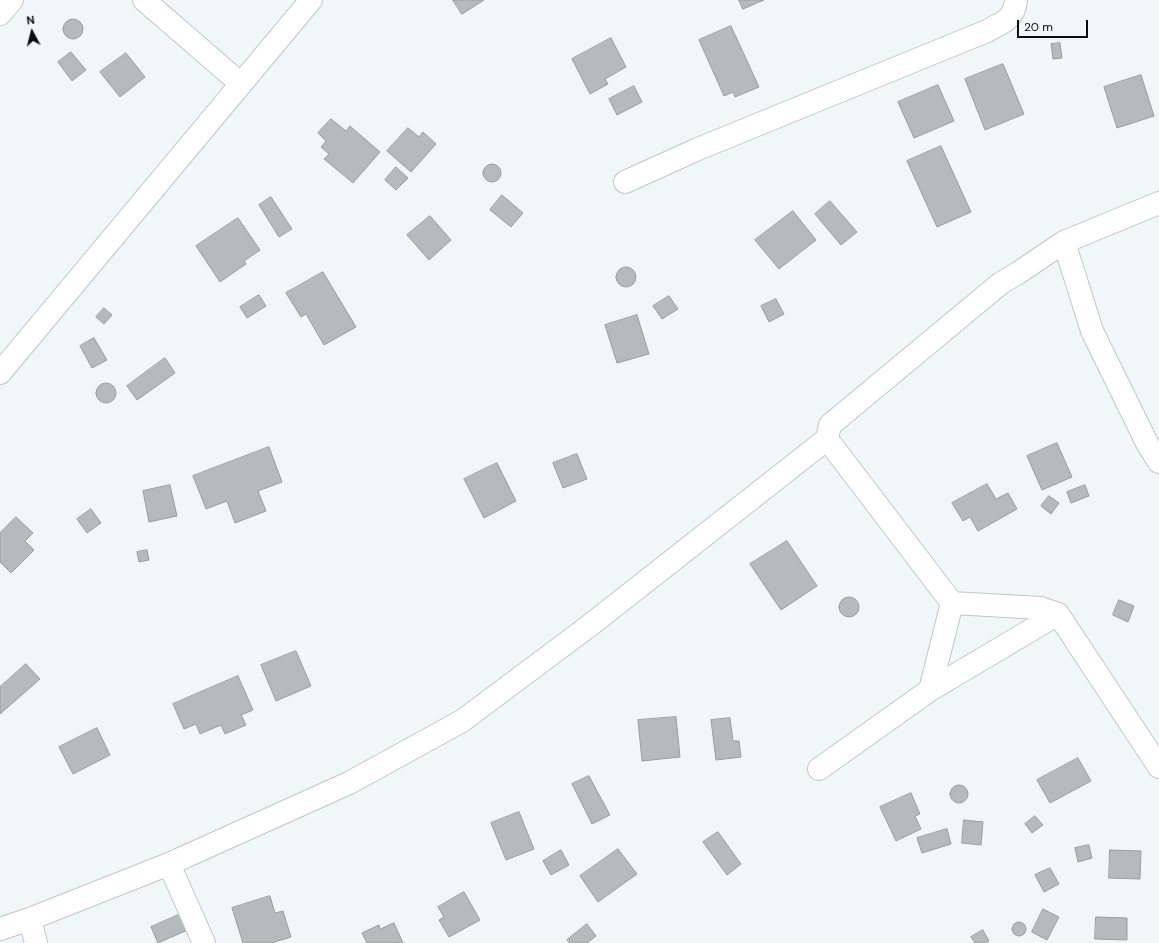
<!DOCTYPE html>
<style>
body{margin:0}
#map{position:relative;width:1159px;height:943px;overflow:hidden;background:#f0f7f9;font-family:"DM Sans",sans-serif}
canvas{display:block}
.north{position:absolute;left:12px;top:12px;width:40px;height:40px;-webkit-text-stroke:3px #f0f7f9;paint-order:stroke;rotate:353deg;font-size:11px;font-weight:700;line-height:16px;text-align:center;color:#0b0e0e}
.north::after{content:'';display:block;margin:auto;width:14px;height:18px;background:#0b0e0e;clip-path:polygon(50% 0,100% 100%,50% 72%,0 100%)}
.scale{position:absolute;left:1017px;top:20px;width:71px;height:18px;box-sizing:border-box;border:2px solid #0b0e0e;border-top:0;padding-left:5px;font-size:12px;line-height:14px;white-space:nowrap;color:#0b0e0e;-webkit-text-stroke:3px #f0f7f9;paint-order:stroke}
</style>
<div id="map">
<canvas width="1159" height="943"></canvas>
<div class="north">N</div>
<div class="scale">20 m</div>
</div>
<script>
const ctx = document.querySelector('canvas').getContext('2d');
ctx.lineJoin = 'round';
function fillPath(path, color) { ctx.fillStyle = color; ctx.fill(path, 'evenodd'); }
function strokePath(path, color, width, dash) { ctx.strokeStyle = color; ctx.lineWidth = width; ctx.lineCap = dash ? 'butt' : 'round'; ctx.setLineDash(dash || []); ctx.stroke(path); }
const building = new Path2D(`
 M453 0H484L462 14Z
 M739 0H764L743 9Z
 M63 29a10 10 0 1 1 20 0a10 10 0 1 1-20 0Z
 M731 26 759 87 735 97 733 92 724 96 699 40Z
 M611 38 626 67 605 79 608 84 590 94 572 59Z
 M1060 43 1062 58 1053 59 1051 44Z
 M71 52 86 70 72 81 58 62Z
 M126 53 145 77 120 97 100 72Z
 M1003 64 1024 114 985 130 965 79Z
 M1141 75 1154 116 1117 128 1104 87Z
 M938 85 954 121 914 138 898 102Z
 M634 86 642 102 617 115 609 99Z
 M331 119 346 131 350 126 380 152 353 183 324 159 329 154 321 147 326 141 318 133Z
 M408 128 419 137 423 132 436 144 411 172 387 151Z
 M941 146 971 212 937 227 907 161Z
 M483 173a9 9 0 1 1 18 0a9 9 0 1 1-18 0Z
 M396 167 408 178 396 190 385 180Z
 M502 195 523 213 511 227 490 210Z
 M271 197 292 229 279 237 259 205Z
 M830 201 857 232 841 245 815 214Z
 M793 211 816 240 779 269 755 240Z
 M430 216 451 240 429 260 407 235Z
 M238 218 260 250 244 261 246 264 220 282 196 246Z
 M616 277a10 10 0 1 1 20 0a10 10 0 1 1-20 0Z
 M323 272 356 327 324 345 306 314 301 317 286 293Z
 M259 295 266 306 247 318 240 307Z
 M669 296 678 309 662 319 653 306Z
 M776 299 784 314 769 322 761 306Z
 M104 308 112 315 104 324 96 317Z
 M637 315 649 354 617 363 605 325Z
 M94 338 107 360 92 368 80 346Z
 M165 358 175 373 137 400 127 386Z
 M96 393a10 10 0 1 1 20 0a10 10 0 1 1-20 0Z
 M1057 443 1072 477 1042 490 1027 456Z
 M269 447 282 482 258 491 266 511 235 523 227 501 206 509 193 476Z
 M577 454 587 479 563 488 553 463Z
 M497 463 516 501 484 518 464 479Z
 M987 484 996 499 1008 493 1017 509 978 531 970 517 963 521 952 503Z
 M170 485 177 516 149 522 143 491Z
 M1085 485 1089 496 1071 503 1067 492Z
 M1049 496 1059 503 1051 514 1041 506Z
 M91 509 101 523 87 533 77 519Z
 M16 517 33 533 25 541 34 550 11 573 0 562V533Z
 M787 541 817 586 781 610 750 564Z
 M147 550 149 560 139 562 137 552Z
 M839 607a10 10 0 1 1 20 0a10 10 0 1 1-20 0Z
 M1119 600 1134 606 1128 622 1113 615Z
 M296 651 311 686 276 701 261 665Z
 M26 664 40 679 0 714V687Z
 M238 676 253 710 241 715 246 725 225 734 221 725 200 734 196 724 184 729 173 704Z
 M676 717 680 757 642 761 638 720Z
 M730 718 733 741H739L741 757 716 760 711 720Z
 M97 728 110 755 73 774 59 747Z
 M1078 758 1091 781 1050 803 1037 780Z
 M589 776 610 815 592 824 572 784Z
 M950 794a9 9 0 1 1 18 0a9 9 0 1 1-18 0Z
 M911 793 920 814 915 816 921 829 896 841 880 807Z
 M519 812 534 849 506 860 491 823Z
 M1035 816 1043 825 1032 833 1025 824Z
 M964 820 983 822 981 845 962 843Z
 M947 829 951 844 922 853 917 838Z
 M718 832 741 864 727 875 703 842Z
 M1089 845 1092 858 1078 862 1075 848Z
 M618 849 637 874 598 902 580 876Z
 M561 850 569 865 551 875 543 861Z
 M1110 850 1141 851 1140 879 1109 878Z
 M1050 868 1059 884 1044 892 1035 875Z
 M464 892 480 920 449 937 439 920 444 917 438 907Z
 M270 896 275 913 283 911 291 937 271 943H243L232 908Z
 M1043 909 1059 917 1047 940 1032 932Z
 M183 913 190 929 158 943 151 927Z
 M1096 917 1127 918V940L1095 939Z
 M1012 929a7 7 0 1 1 14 0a7 7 0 1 1-14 0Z
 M394 923 403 943H367L362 933 379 925 380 929Z
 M587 924 596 936 587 943H570L567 940Z
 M983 930 989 941 986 943H975L971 937Z`);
fillPath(building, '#b4bbbd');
strokePath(building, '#989ea0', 1);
const minor = new Path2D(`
 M144 0 241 84
 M0 14 12 0
 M625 182 698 149 987 31C1003 22 1014 20 1016 0
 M1064 242 1092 331 1148 445 1159 462
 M0 373 311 0
 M827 439 952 603 1041 608 1058 614 1159 767
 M930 690 952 603
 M819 769 930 690 1058 614
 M169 864 204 943
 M30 919 36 943
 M0 929 30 919 169 864 349 783 462 721 589 626 827 439 830 425 1001 283 1018 273 1064 242 1159 203`);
strokePath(minor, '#c0c7c9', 24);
strokePath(minor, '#fff', 22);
</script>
